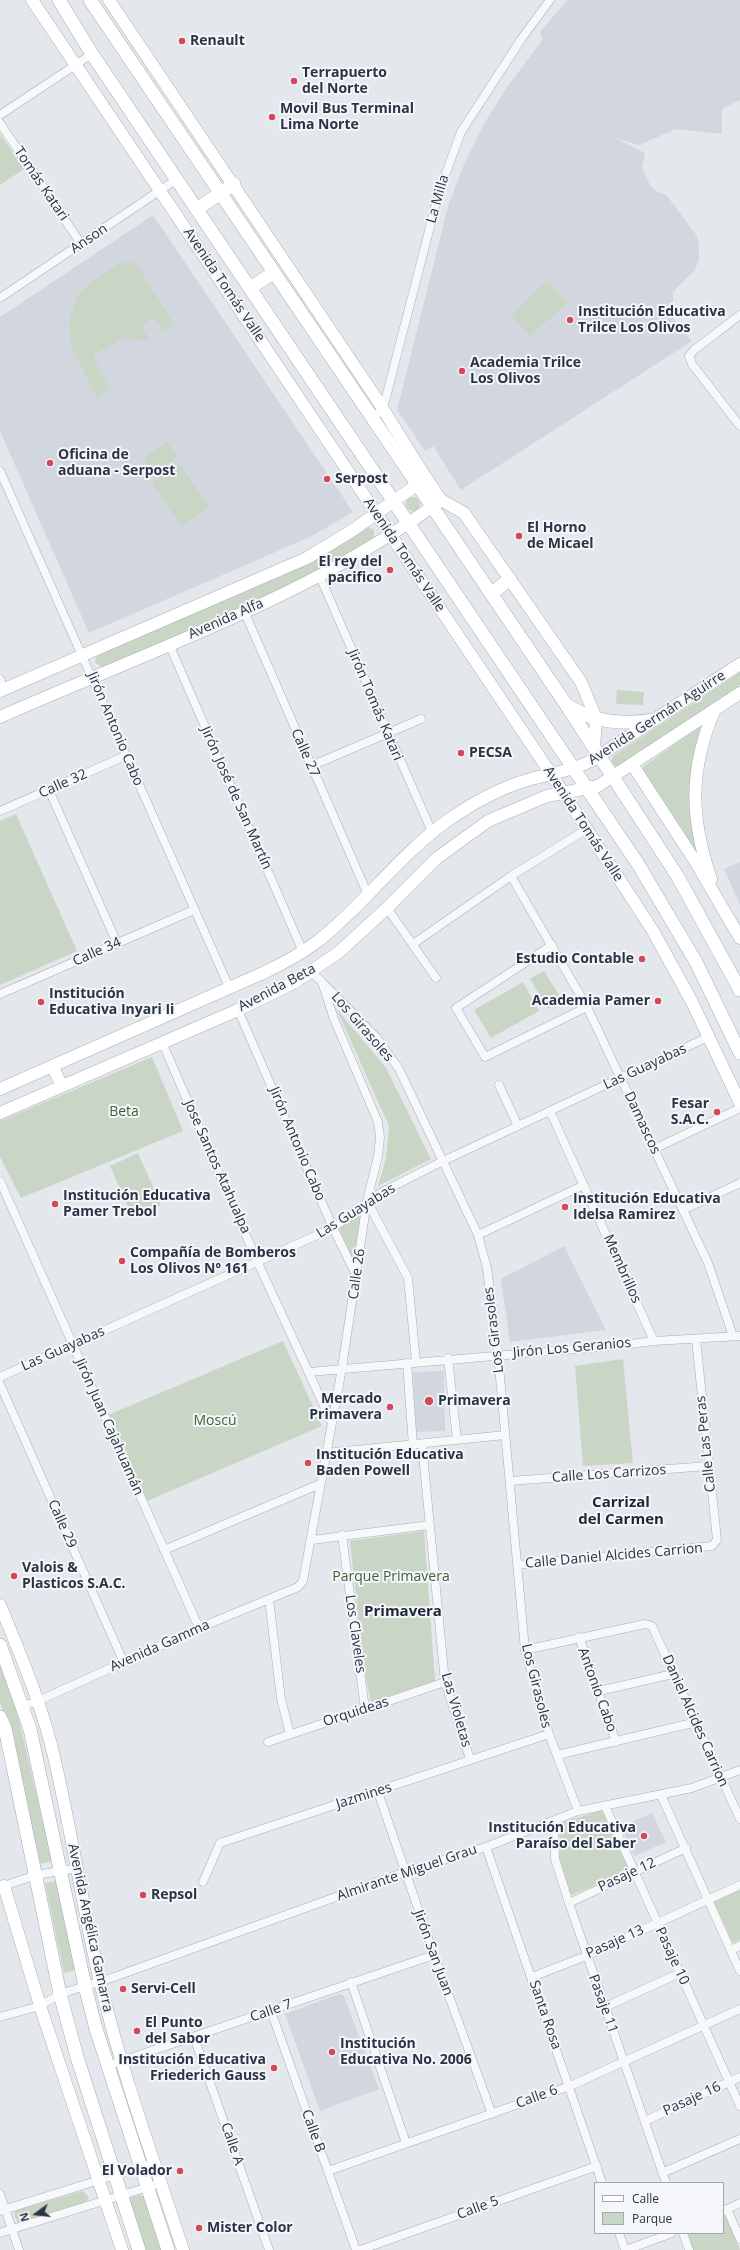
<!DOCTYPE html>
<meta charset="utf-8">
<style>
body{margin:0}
#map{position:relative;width:740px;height:2250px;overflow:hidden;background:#e4e7ec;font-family:"Open Sans",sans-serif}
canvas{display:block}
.legend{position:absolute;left:594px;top:2182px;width:130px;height:52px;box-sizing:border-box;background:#f4f6f9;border:1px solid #a4a8b1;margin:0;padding:5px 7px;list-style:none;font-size:12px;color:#2b3445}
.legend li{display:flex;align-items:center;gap:8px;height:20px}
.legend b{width:20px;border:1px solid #a4a8b1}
.north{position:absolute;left:16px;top:2194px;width:40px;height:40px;-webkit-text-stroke:3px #f4f6f9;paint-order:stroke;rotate:255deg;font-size:11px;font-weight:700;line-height:16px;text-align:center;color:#2b3445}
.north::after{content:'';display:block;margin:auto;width:14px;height:18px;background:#2b3445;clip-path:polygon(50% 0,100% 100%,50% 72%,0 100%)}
</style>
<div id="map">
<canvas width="740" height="2250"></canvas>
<ul class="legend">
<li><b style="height:5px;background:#fff"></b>Calle</li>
<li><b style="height:11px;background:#c9d6c5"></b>Parque</li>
</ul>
<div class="north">N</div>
</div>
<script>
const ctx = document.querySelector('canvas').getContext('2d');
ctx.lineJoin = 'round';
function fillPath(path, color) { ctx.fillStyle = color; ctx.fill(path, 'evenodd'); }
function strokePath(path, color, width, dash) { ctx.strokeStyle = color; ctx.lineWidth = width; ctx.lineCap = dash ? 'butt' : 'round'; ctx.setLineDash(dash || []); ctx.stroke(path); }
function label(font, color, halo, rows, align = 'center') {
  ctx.font = font + ' "Open Sans",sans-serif'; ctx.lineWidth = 4; ctx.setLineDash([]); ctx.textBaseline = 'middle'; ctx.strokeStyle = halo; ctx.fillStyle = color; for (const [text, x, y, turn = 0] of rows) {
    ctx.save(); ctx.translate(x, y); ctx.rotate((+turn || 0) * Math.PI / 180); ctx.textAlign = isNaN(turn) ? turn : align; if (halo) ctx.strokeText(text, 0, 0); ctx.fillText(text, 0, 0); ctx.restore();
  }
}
fillPath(new Path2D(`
 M567 0H740V100L722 109V134L676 129 639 145 615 138 645 153 642 168 650 185 656 191 667 196 697 236 699 246V259L695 270 673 292V318L692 341 461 490 433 446 425 451 397 410 449 203 465 162 484 124 505 90 543 39 540 32Z
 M153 215 353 512 310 537 89 633 0 431V317Z
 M740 862V905L724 869Z
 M564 1246 606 1330 510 1342 501 1279Z
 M444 1371 445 1431 416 1432 413 1372Z
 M652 1813 666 1842 634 1856 621 1827Z
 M339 1994 344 1996 379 2089 320 2111 285 2014Z`), '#d2d6de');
fillPath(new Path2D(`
 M0 134 24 169 0 185Z
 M119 263H136L175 326 164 331 153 317 142 327 150 341 125 338 92 355 109 389 96 397 71 345 69 321 78 296 90 283Z
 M547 281 567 303 530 336 511 315Z
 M167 442 177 457 154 473 144 458Z
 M180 464 209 507 181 526 152 483Z
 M406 504a7 7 0 1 1 14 0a7 7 0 1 1-14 0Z
 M369 527 374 530V536L369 541 303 581 106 667H102L95 662 96 657 101 654Z
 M740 672V685L617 767 611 763 613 756Z
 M617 690 644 692 643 705 616 704Z
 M700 726 701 729C686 778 691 802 698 851L696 853 643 771V767Z
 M16 814 77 951 0 985V821Z
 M544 971 562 1000 548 1009 530 979Z
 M523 982 539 1011 491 1038 474 1010Z
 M336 1008 386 1068 431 1159 378 1186 386 1159 389 1126Z
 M152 1057 183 1131 21 1198 0 1157V1121Z
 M138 1153 161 1205 133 1218 110 1166Z
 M364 1212 353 1261 339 1228Z
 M283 1341 322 1426 147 1501 108 1415Z
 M623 1359 633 1463 583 1466 575 1366Z
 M424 1531 435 1681 371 1702 364 1669 350 1541Z
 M0 1659 17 1711 52 1861 40 1864 11 1734 0 1702Z
 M603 1810 630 1871 569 1896 559 1868 560 1838 557 1824Z
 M59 1881 77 1970 64 1973 45 1883Z
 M740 1890V1940L733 1943 714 1902Z
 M83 2191 89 2198 86 2202 18 2223 14 2214 16 2210Z
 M139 2195 144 2196 162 2250H144L128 2201 132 2197Z
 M725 2214 740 2250H693L686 2233H723V2215Z`), '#c9d6c5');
const street = new Path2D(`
 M0 115 92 54
 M0 123 81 244
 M0 298 177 179
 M740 315 694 350 689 356 692 364 740 426
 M372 418 383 409 439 192 461 132 522 38 550 0
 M0 471 229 987
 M320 577 432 832
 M244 611 368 895
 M169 644 303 952
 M0 679 4 689
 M311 766 421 719
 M49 790 117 943
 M0 811 125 756
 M511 876 587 1007 708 1263 733 1336
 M387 908 436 978
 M413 944 511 876 587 829
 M552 945 456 1008 485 1057 587 1007
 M323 983 377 1038 399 1069 478 1235 487 1268 498 1355 525 1650 549 1734 578 1811
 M0 994 194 910
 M238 1010 333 1228 357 1277
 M162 1042 258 1263 332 1423
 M499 1085 518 1126
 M550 1111 654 1341
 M654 1149 740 1108
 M0 1181 199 1628
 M367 1201 408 1278 416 1362
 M683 1210 740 1183
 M478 1235 584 1185
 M448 1358 457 1440
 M407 1363 413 1446
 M309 1372 622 1345 654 1341 740 1336
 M0 1377 333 1228 382 1192 443 1161 708 1037
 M0 1384 124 1663
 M422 1444 445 1682 470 1759
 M326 1453 505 1435
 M510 1481 708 1466
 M342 1535 365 1709
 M312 1540 429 1525
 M164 1550 320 1484
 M517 1565 712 1546 717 1540 696 1339
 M269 1599 281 1699 290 1734
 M579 1637 616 1742
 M525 1650 645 1624 652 1626 740 1819
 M599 1691 673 1674
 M23 1706 38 1701 199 1628 298 1587 303 1581 342 1368 367 1201 378 1156 380 1137 378 1122 334 1019 322 982 311 972
 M268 1742 445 1682
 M557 1755 697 1722
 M378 1792 434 1955 492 2114
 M661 1795 740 1971
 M605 1806 740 2106
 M554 1822 555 1859 569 1903 666 2183
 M486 1847 602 2183
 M203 1882 220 1843 549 1734
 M1 1887 36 1875 78 1868
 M569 1903 686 1848
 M731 1950 740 1946
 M532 1977 586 1956 740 1885
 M351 1982 406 2143
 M605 2007 680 1973
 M271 2011 356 2250
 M0 2017 40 2006 60 1994 114 1977 405 1872 486 1847 578 1811 692 1788 740 1770
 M194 2037 269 2250
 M107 2066 434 1955
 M645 2121 740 2077
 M328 2171 570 2086 740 2009
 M662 2173 740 2139
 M0 2194 19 2250
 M727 2209 740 2239
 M0 2211 154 2163
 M723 2211 740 2203
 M0 2233 161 2183
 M619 2233 625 2250
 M683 2233 689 2250
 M360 2250 597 2166
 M626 2250 672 2233`);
const secondary = new Path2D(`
 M32 0 551 774 653 931 692 1002 740 1103
 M109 0 376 398 426 478 441 500 464 513 581 682 596 718 594 749
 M0 691 307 558 353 530 425 479
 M0 717C149 651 308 598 440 501
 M632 764 695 861 740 938
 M711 879C690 818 689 769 715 709
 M52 1066 62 1086
 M0 1089 263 973C282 964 301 954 318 941 364 905 399 855 447 821 471 804 496 790 524 781 549 773 567 773 591 761L740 664
 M0 1113 238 1010 295 982 339 952 387 908 437 858 488 821 547 796 598 786 740 693
 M0 1605C21 1656 43 1707 55 1761 72 1834 83 1909 100 1982 122 2073 154 2161 183 2250
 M4 1886 40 2006 122 2250`);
const primary = new Path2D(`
 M59 0 92 54 638 864 696 962 740 1053
 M90 0 565 703 678 877 740 990
 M197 209 234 184
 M250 288 273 273
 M492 593 510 579
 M567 705C593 722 624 725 654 720
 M0 1645 30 1729 85 1986 96 2029 168 2250
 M0 1717 5 1728 60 1994 77 2057 139 2250`);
strokePath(street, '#a9aeb7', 9);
strokePath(secondary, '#a9aeb7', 13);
strokePath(primary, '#a3abb8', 14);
strokePath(street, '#f7f8fa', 8);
strokePath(secondary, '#fff', 12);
strokePath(primary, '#fff', 13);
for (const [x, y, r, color] of [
 [182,41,4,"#d1495b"],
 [294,81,4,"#d1495b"],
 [272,117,4,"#d1495b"],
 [570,320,4,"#d1495b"],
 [462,371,4,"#d1495b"],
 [50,463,4,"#d1495b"],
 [327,479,4,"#d1495b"],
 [519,536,4,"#d1495b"],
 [390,570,4,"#d1495b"],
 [461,753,4,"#d1495b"],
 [642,959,4,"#d1495b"],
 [658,1001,4,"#d1495b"],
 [41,1002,4,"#d1495b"],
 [717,1112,4,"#d1495b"],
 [55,1204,4,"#d1495b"],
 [565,1207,4,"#d1495b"],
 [122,1261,4,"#d1495b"],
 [429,1401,5,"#d1495b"],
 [390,1407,4,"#d1495b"],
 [308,1463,4,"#d1495b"],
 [14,1576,4,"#d1495b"],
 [644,1836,4,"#d1495b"],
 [143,1895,4,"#d1495b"],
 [123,1989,4,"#d1495b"],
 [137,2031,4,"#d1495b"],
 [332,2052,4,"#d1495b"],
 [274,2068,4,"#d1495b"],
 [180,2171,4,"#d1495b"],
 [199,2228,4,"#d1495b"]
]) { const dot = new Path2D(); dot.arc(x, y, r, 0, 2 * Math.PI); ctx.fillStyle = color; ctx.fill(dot); strokePath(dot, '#f4f6f9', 1.5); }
label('bold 14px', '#2b3445', '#f4f6f9', [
 ["Renault",190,41],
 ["Terrapuerto",302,73],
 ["del Norte",302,89],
 ["Movil Bus Terminal",280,109],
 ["Lima Norte",280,125],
 ["Institución Educativa",578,312],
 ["Trilce Los Olivos",578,328],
 ["Academia Trilce",470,363],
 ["Los Olivos",470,379],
 ["Oficina de",58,455],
 ["aduana - Serpost",58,471],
 ["Serpost",335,479],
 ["El Horno",527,528],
 ["de Micael",527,544],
 ["El rey del",382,562,"right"],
 ["pacifico",382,578,"right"],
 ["PECSA",469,753],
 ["Estudio Contable",634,959,"right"],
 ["Institución",49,994],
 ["Educativa Inyari Ii",49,1010],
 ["Academia Pamer",650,1001,"right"],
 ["Fesar",709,1104,"right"],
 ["S.A.C.",709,1120,"right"],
 ["Institución Educativa",63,1196],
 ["Pamer Trebol",63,1212],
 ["Institución Educativa",573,1199],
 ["Idelsa Ramirez",573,1215],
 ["Compañía de Bomberos",130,1253],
 ["Los Olivos Nº 161",130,1269],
 ["Mercado",382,1399,"right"],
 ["Primavera",382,1415,"right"],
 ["Primavera",438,1401],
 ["Institución Educativa",316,1455],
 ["Baden Powell",316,1471],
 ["Valois &",22,1568],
 ["Plasticos S.A.C.",22,1584],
 ["Institución Educativa",636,1828,"right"],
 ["Paraíso del Saber",636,1844,"right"],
 ["Repsol",151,1895],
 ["Servi-Cell",131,1989],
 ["El Punto",145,2023],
 ["del Sabor",145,2039],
 ["Institución",340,2044],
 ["Educativa No. 2006",340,2060],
 ["Institución Educativa",266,2060,"right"],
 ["Friederich Gauss",266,2076,"right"],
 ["El Volador",172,2171,"right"],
 ["Mister Color",207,2228]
], 'left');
label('14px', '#2b3445', '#f4f6f9', [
 ["Tomás Katari",41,184,56],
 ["La Milla",438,199,-74],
 ["Anson",89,239,-34],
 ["Avenida Tomás Valle",224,285,56],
 ["Avenida Tomás Valle",404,555,56],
 ["Avenida Alfa",226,619,-24],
 ["Jirón Tomás Katari",375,705,67],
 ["Avenida Germán Aguirre",657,718,-33],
 ["Jirón Antonio Cabo",115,729,67],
 ["Calle 27",305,753,66],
 ["Calle 32",63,784,-24],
 ["Jirón José de San Martín",236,798,66],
 ["Avenida Tomás Valle",583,824,57],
 ["Calle 34",97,952,-24],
 ["Avenida Beta",277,988,-28],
 ["Los Girasoles",362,1027,49],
 ["Las Guayabas",645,1067,-25],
 ["Damascos",642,1123,65],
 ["Jirón Antonio Cabo",297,1144,67],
 ["Jose Santos Atahualpa",217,1167,66],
 ["Las Guayabas",356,1211,-32],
 ["Membrillos",622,1269,66],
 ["Calle 26",357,1274,-82],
 ["Los Girasoles",494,1330,-97],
 ["Jirón Los Geranios",572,1348,-5],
 ["Las Guayabas",63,1349,-24],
 ["Jirón Juan Cajahuamán",109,1427,66],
 ["Calle Las Peras",706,1444,-96],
 ["Calle Los Carrizos",609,1474,-4],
 ["Calle 29",62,1524,66],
 ["Calle Daniel Alcides Carrion",614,1556,-5],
 ["Los Claveles",355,1634,82],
 ["Avenida Gamma",160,1646,-24],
 ["Los Girasoles",536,1686,76],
 ["Antonio Cabo",597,1690,70],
 ["Las Violetas",456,1710,74],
 ["Orquideas",356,1712,-18],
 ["Daniel Alcides Carrion",695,1721,66],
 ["Jazmines",364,1796,-18],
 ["Almirante Miguel Grau",407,1873,-19],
 ["Pasaje 12",627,1875,-25],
 ["Avenida Angélica Gamarra",90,1928,78],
 ["Pasaje 13",615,1942,-24],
 ["Jirón San Juan",433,1953,70],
 ["Pasaje 10",672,1956,65],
 ["Pasaje 11",603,2004,70],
 ["Calle 7",271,2011,-19],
 ["Santa Rosa",545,2015,71],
 ["Calle 6",537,2097,-20],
 ["Pasaje 16",692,2099,-25],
 ["Calle B",313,2131,70],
 ["Calle A",232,2144,71],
 ["Calle 5",478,2208,-20]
]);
label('14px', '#3f6138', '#f4f6f9', [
 ["Beta",124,1112],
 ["Moscú",215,1421],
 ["Parque Primavera",391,1577]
]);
label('bold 15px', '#1d2536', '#f4f6f9', [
 ["Carrizal",621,1503],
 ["del Carmen",621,1520],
 ["Primavera",403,1612]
]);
</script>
